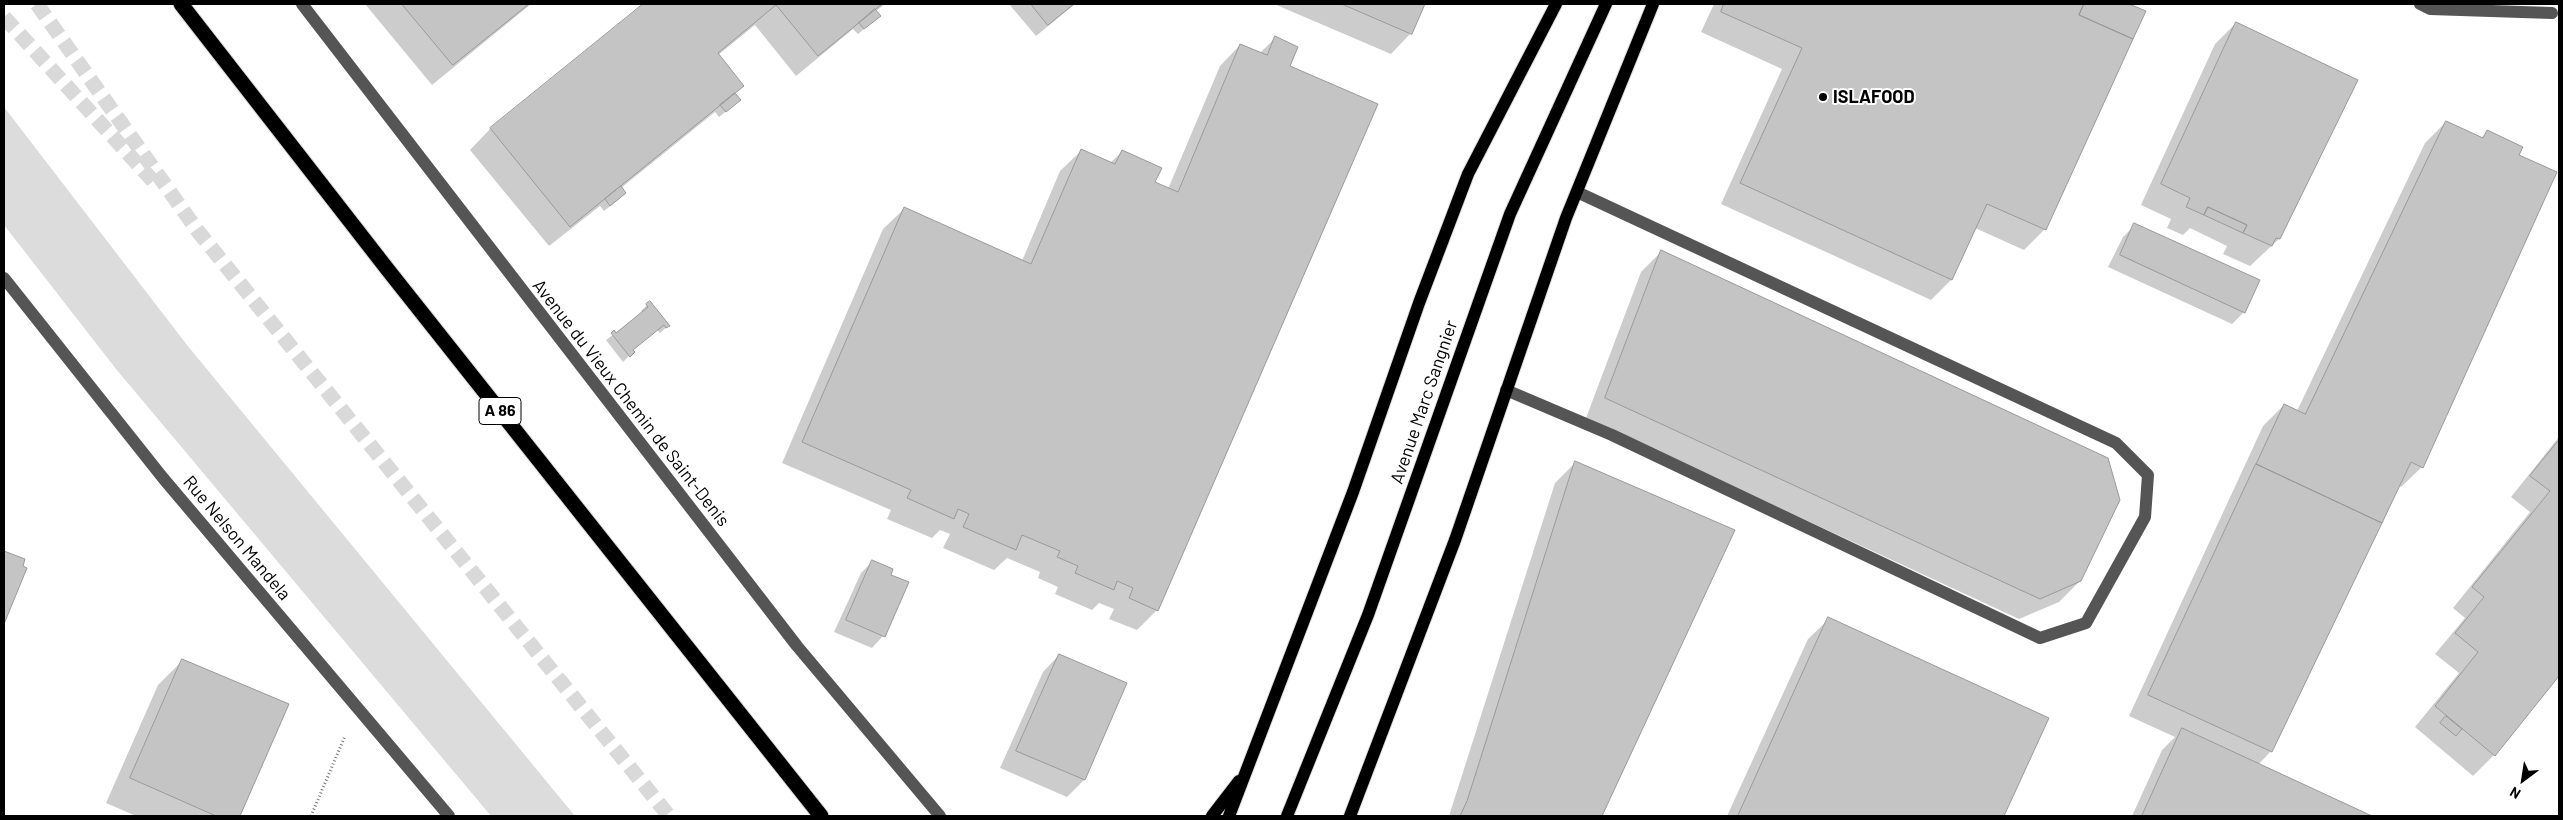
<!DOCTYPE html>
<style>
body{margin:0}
#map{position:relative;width:2563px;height:820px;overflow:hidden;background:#fff;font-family:Barlow,sans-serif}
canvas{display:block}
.frame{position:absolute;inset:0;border:5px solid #000;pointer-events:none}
.north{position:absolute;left:2498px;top:755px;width:50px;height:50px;-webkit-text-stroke:4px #fff;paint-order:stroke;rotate:211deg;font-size:14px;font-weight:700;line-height:20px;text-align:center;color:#000}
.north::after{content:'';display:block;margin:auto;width:18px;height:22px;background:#000;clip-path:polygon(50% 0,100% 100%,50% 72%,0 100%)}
</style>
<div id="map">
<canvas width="2563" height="820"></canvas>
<div class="frame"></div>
<div class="north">N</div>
</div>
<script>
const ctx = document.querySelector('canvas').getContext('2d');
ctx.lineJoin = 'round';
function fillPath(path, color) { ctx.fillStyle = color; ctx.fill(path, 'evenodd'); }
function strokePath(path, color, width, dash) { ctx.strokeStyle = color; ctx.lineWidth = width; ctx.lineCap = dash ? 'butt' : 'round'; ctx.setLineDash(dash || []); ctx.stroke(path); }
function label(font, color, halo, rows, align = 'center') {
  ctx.font = font + ' Barlow,sans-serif'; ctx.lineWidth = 4; ctx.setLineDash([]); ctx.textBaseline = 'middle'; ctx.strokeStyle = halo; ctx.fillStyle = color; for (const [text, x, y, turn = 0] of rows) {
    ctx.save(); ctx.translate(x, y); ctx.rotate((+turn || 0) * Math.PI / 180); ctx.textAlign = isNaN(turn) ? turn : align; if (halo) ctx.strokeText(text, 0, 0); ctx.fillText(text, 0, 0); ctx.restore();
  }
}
fillPath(new Path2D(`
 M4 107 187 345 575 816H491L116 369 4 225Z`), '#dcdcdc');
fillPath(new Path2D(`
 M365 4H531L432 85Z
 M645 4H885L876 11 873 22 858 34 853 29 796 76 755 25 718 55 733 106 719 117 715 112 621 188 619 199 604 211 600 206 549 246 470 150 490 129Z
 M1009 4H1075L1036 36Z
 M1274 4H1424L1411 33 1391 54Z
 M1714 4H2126L2144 12 2045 229 2024 250 1975 228 1951 280 1931 300 1721 204 1782 69 1701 32Z
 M2236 23 2279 239 2250 266 2223 254 2227 246 2190 228 2183 235 2167 228 2171 219 2141 205 2215 44Z
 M1275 38 1288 67 1157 610 1137 630 1109 619 1114 609 1099 603 1092 610 1055 594 1058 587 1038 578 1040 572 1007 558 994 570 943 548 950 534 940 530 932 538 887 519 891 510 782 463 883 229 904 209 1022 261 1060 171 1081 151 1110 163 1123 151 1154 183 1168 189 1220 66 1240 45 1259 54Z
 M2446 122 2481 138 2487 132 2422 467 2401 487 2399 486 2271 751 2258 765 2369 816H2132L2162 750 2175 737 2129 716 2263 426 2284 405 2297 411 2425 143Z
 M2135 225 2244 312 2232 324 2108 267 2123 237Z
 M1661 252 2080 581 2059 602 2019 619 1586 418 1641 272Z
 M649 303 668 326 660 333 657 330 632 350 633 352 623 362 606 340 642 313 641 311Z
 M2559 437V674L2494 755 2473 776 2415 727 2459 673 2435 654 2465 618 2453 608 2530 512 2511 497Z
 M1575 463 1734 530 1601 816H1449L1555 483Z
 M4 552 24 560 21 566 26 568 4 621Z
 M873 561 883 636 872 648 834 632 861 573Z
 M1829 619 2047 719 2003 816H1727L1808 639Z
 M1059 655 1125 684 1084 780 1067 797 1000 768 1043 672Z
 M183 660 287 705 239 816H136L106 803 158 685Z`), '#0003');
const building = new Path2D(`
 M402 4H529L453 65Z
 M643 4H882L818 56 776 5 718 53 744 86 570 227 490 128Z
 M1031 4H1074L1048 25Z
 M1342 4H1425L1412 34Z
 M1724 4H2084L2079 15 2133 39 2046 230 1987 204 1952 280 1740 183 1802 48 1721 12Z
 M2084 4H2129L2146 11 2133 39 2079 15Z
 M875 9 881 16 864 29 859 23Z
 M2236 22 2358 80 2280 239 2276 238 2272 246 2243 233 2247 225 2208 207 2204 215 2186 207 2190 198 2161 184Z
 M1275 36 1298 47 1290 66 1378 104 1158 611 1129 598 1133 588 1117 581 1114 590 1075 573 1078 566 1057 557 1060 551 1022 535 1016 550 963 527 969 514 958 509 954 519 907 498 911 490 802 442 904 207 1031 264 1081 149 1115 164 1122 150 1162 168 1155 182 1178 192 1240 44 1267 55Z
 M735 93 741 100 726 112 720 105Z
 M2446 121 2483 138 2487 130 2523 147 2519 155 2557 172 2423 468 2411 462 2382 523 2256 464 2284 404 2305 414Z
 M621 186 626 193 610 206 605 199Z
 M2208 207 2247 225 2243 233 2204 215Z
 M2134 223 2260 280 2245 313 2120 255Z
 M1661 250 2108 458 2120 500 2081 581 2040 599 1605 398Z
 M650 301 670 326 666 328 664 325 633 350 635 352 630 357 611 333 614 330 616 333 648 307 646 304Z
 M2559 440V676L2495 756 2435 706 2478 652 2455 633 2484 597 2472 587 2550 491 2530 476Z
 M1575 461 1735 530 1602 816H1460L1467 801Z
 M2256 464 2382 523 2272 752 2148 695Z
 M4 551 25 559 23 566 27 568 4 624Z
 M872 560 893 569 891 575 909 582 885 637 846 620Z
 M1828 617 2049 718 2004 816H1738Z
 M1059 654 1127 683 1085 780 1016 751Z
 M182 659 289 704 240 816H216L130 778Z
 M2446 716 2462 729 2456 736 2440 723Z
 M2182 728 2372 816H2142Z`);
fillPath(building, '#c4c4c4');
strokePath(building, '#999', 1);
strokePath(new Path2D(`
 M37 4 197 230 669 816
 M4 17 153 181`), '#d9d9d9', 15, [15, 8]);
const major = new Path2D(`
 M1212 816 1239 781
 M1229 816 1353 492 1419 303 1468 174 1556 4
 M1287 816 1368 615 1510 214 1606 4
 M1350 816 1455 540 1566 218 1653 4`);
const highway = new Path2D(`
 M181 4 388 270 821 816`);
strokePath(major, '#dbdbdb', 14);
strokePath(highway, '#dbdbdb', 17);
strokePath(new Path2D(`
 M311 816 345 736`), '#777', 3, [1, 2.5]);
strokePath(new Path2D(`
 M302 4 797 646 940 816
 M2420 4 2430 9 2552 13
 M4 278 163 478 449 816
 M1506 390 1612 435 2040 638 2086 623 2145 517 2148 475 2116 443 1577 192`), '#555', 12);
strokePath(major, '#000', 12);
strokePath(highway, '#000', 15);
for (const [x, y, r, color] of [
 [1823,97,5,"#000"]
]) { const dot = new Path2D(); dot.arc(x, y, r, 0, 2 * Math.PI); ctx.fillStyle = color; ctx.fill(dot); strokePath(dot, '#fff', 2); }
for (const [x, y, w] of [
 [500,411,42]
]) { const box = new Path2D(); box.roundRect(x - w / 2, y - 13.5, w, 27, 4); ctx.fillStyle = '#fff'; ctx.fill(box); strokePath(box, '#000', 1); }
label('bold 16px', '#000', null, [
 ["A 86",500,411]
]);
label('bold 18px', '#000', '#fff', [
 ["ISLAFOOD",1833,97]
], 'left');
label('18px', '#000', '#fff', [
 ["Avenue Marc Sangnier",1424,402,-71],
 ["Avenue du Vieux Chemin de Saint-Denis",631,403,52],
 ["Rue Nelson Mandela",237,538,50]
]);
</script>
